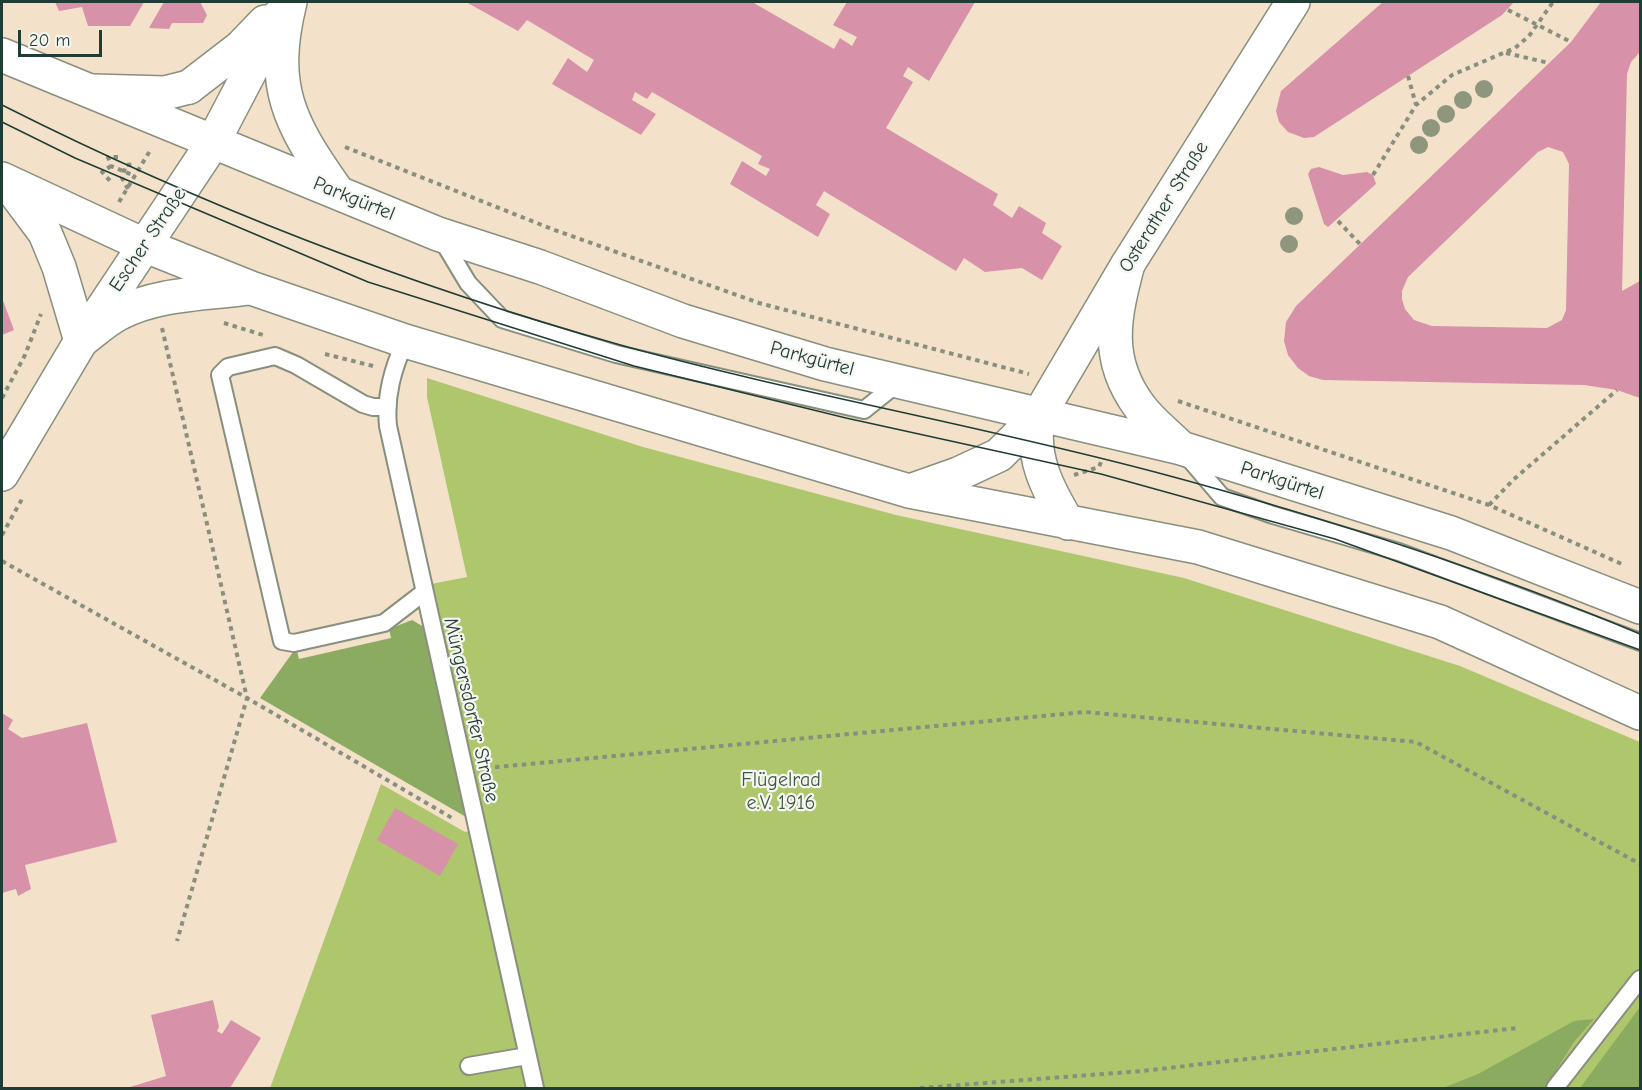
<!DOCTYPE html>
<meta charset="utf-8">
<style>
body{margin:0}
#map{position:relative;width:1642px;height:1090px;overflow:hidden;background:#f3e1c9;font-family:"Comic Neue",sans-serif}
canvas{display:block}
.frame{position:absolute;inset:0;border:3px solid #1f3d34;pointer-events:none}
.scale{position:absolute;left:18px;top:30px;width:84px;height:27px;box-sizing:border-box;border:3px solid #1f3d34;border-top:0;padding-left:8px;font-size:18px;line-height:21px;white-space:nowrap;color:#1f3d34;-webkit-text-stroke:4px #f6f6f2;paint-order:stroke}
</style>
<div id="map">
<canvas width="1642" height="1090"></canvas>
<div class="frame"></div>
<div class="scale">20 m</div>
</div>
<script>
const ctx = document.querySelector('canvas').getContext('2d');
ctx.lineJoin = 'round';
function fillPath(path, color) { ctx.fillStyle = color; ctx.fill(path, 'evenodd'); }
function strokePath(path, color, width, dash) { ctx.strokeStyle = color; ctx.lineWidth = width; ctx.lineCap = dash ? 'butt' : 'round'; ctx.setLineDash(dash || []); ctx.stroke(path); }
function label(font, color, halo, rows, align = 'center') {
  ctx.font = font + ' "Comic Neue",sans-serif'; ctx.lineWidth = 4.5; ctx.setLineDash([]); ctx.textBaseline = 'middle'; ctx.strokeStyle = halo; ctx.fillStyle = color; for (const [text, x, y, turn = 0] of rows) {
    ctx.save(); ctx.translate(x, y); ctx.rotate((+turn || 0) * Math.PI / 180); ctx.textAlign = isNaN(turn) ? turn : align; if (halo) ctx.strokeText(text, 0, 0); ctx.fillText(text, 0, 0); ctx.restore();
  }
}
fillPath(new Path2D(`
 M427 378 643 447 896 515 1184 578 1460 666 1640 742V1088H270L381 784 465 832 485 827 431 584 467 577 427 397Z`), '#afc76c');
fillPath(new Path2D(`
 M412 620 424 627 429 642 466 817 260 698 293 652 297 651 299 659 391 638 389 629Z
 M1640 1007V1088H1580Z
 M1594 1019 1574 1042 1545 1088H1443L1478 1074 1574 1021Z`), '#8bac60');
fillPath(new Path2D(`
 M55 2H144L130 26H88L82 7 59 11Z
 M164 2H200L207 15 203 23H172L169 29 149 28Z
 M466 2H752L834 49 840 38 852 46 857 37 833 25 847 2H975L929 81 908 67 903 76 913 82 886 128 998 194 993 205 1012 218 1019 206 1046 223 1042 233 1062 246 1042 280 1022 268 985 272 964 258 956 271 824 191 816 205 830 214 818 237 730 184 742 161 766 176 770 169 758 164 762 156 652 92 647 99 635 92 632 100 656 114 641 135 552 84 568 58 587 72 594 60 527 20 518 31Z
 M1383 2H1514L1502 15 1314 137 1304 138 1288 132 1279 122 1276 111 1281 91Z
 M1601 2H1640V52L1631 62 1627 74 1622 291 1640 281V398L1617 390 1584 385 1323 380 1309 376 1298 368 1288 355 1284 341 1286 322 1296 306 1571 42ZM1548 147 1563 152 1569 164 1566 310 1562 320 1547 328 1432 326 1414 320 1405 309 1402 299V291L1408 277 1538 152Z
 M1319 167 1343 175 1367 172 1373 175 1376 184 1328 227 1324 224 1308 174 1311 169Z
 M2 298 14 330 2 335Z
 M2 713 13 720 8 729 22 738 87 723 117 842 25 865 31 889 18 896 16 889 2 893Z
 M395 808 458 844 440 876 377 840Z
 M213 1000 219 1027 217 1031 222 1034 231 1020 261 1038 230 1088H127L166 1076 151 1015Z`), '#d791a8');
const lane = new Path2D(`
 M441 238 468 283 502 319 616 354 864 410 899 382
 M405 341C393 369 385 395 388 426L535 1088
 M386 407H373L363 404 296 365 275 356 228 367 220 375 282 641 294 643 384 623 423 593
 M1187 456 1222 497 1273 515 1399 552 1640 642
 M469 1066 527 1056
 M1555 1088 1640 979`);
const street = new Path2D(`
 M93 91 165 93 189 87
 M1039 415 1128 264 1293 2
 M2 474 81 341 212 144`);
const secondary = new Path2D(`
 M290 2C269 87 289 123 337 191
 M2 55 438 234 540 267 683 321 825 364 1181 448 1451 533 1640 607
 M189 87 241 47 265 22
 M212 144 279 16
 M2 179 146 246 251 288 405 341 909 491 1198 547 1440 622 1640 713
 M10 186 45 233 59 267 81 341C93 332 105 321 118 314 157 293 206 294 249 288
 M1128 264C1114 317 1104 359 1140 407 1151 422 1167 434 1180 447
 M1039 415C1029 455 1048 490 1068 523
 M910 491 958 474 999 455 1039 415`);
strokePath(lane, '#898f7e', 20);
strokePath(street, '#898f7e', 36);
strokePath(secondary, '#898f7e', 36);
strokePath(new Path2D(`
 M1508 10 1571 42
 M1506 53 1549 63
 M1408 76 1416 105
 M345 147 552 229 759 303 1029 374
 M118 157H108L111 166 135 176
 M111 166 102 172 112 183
 M1373 175 1416 105 1452 75 1515 48 1529 36 1553 2
 M128 189 122 178 126 165 135 164
 M119 202 151 149
 M1338 221 1360 244
 M224 323 263 335
 M162 328 247 698 177 941
 M325 354 373 366
 M2 398 25 355 41 314
 M1178 401 1489 505 1624 565
 M1074 475 1099 467 1102 459
 M1489 505 1513 480 1617 390
 M2 535 22 499
 M2 561 247 698 452 818
 M486 768 1085 712 1416 742 1640 864
 M920 1088 1142 1071 1517 1028`), '#898f7e', 4, [4.5, 4.5]);
strokePath(lane, '#fff', 16);
strokePath(street, '#fff', 33);
strokePath(secondary, '#fff', 33);
strokePath(new Path2D(`
 M2 105C200 205 410 286 624 346 799 394 979 425 1155 472 1320 516 1483 568 1640 634
 M2 122 75 158 368 282 634 366 846 418 1101 474 1335 539 1640 650`), '#1f3d34', 1.5);
ctx.fillStyle = '#8e967d';
for (const [x, y] of [
 [1484,89],
 [1463,100],
 [1446,114],
 [1431,128],
 [1419,145],
 [1294,216],
 [1289,244]
]) { ctx.beginPath(); ctx.arc(x, y, 9, 0, 2 * Math.PI); ctx.fill(); }
label('20px', '#1f3d34', '#f6f6f2', [
 ["Parkgürtel",354,199,22],
 ["Osterather Straße",1164,207,-58],
 ["Escher Straße",148,240,-56],
 ["Parkgürtel",812,359,15],
 ["Parkgürtel",1282,481,18],
 ["Müngersdorfer Straße",471,710,77]
]);
label('20px', '#3c593f', '#f6f6f2', [
 ["Flügelrad",781,780],
 ["e.V. 1916",781,803]
]);
</script>
